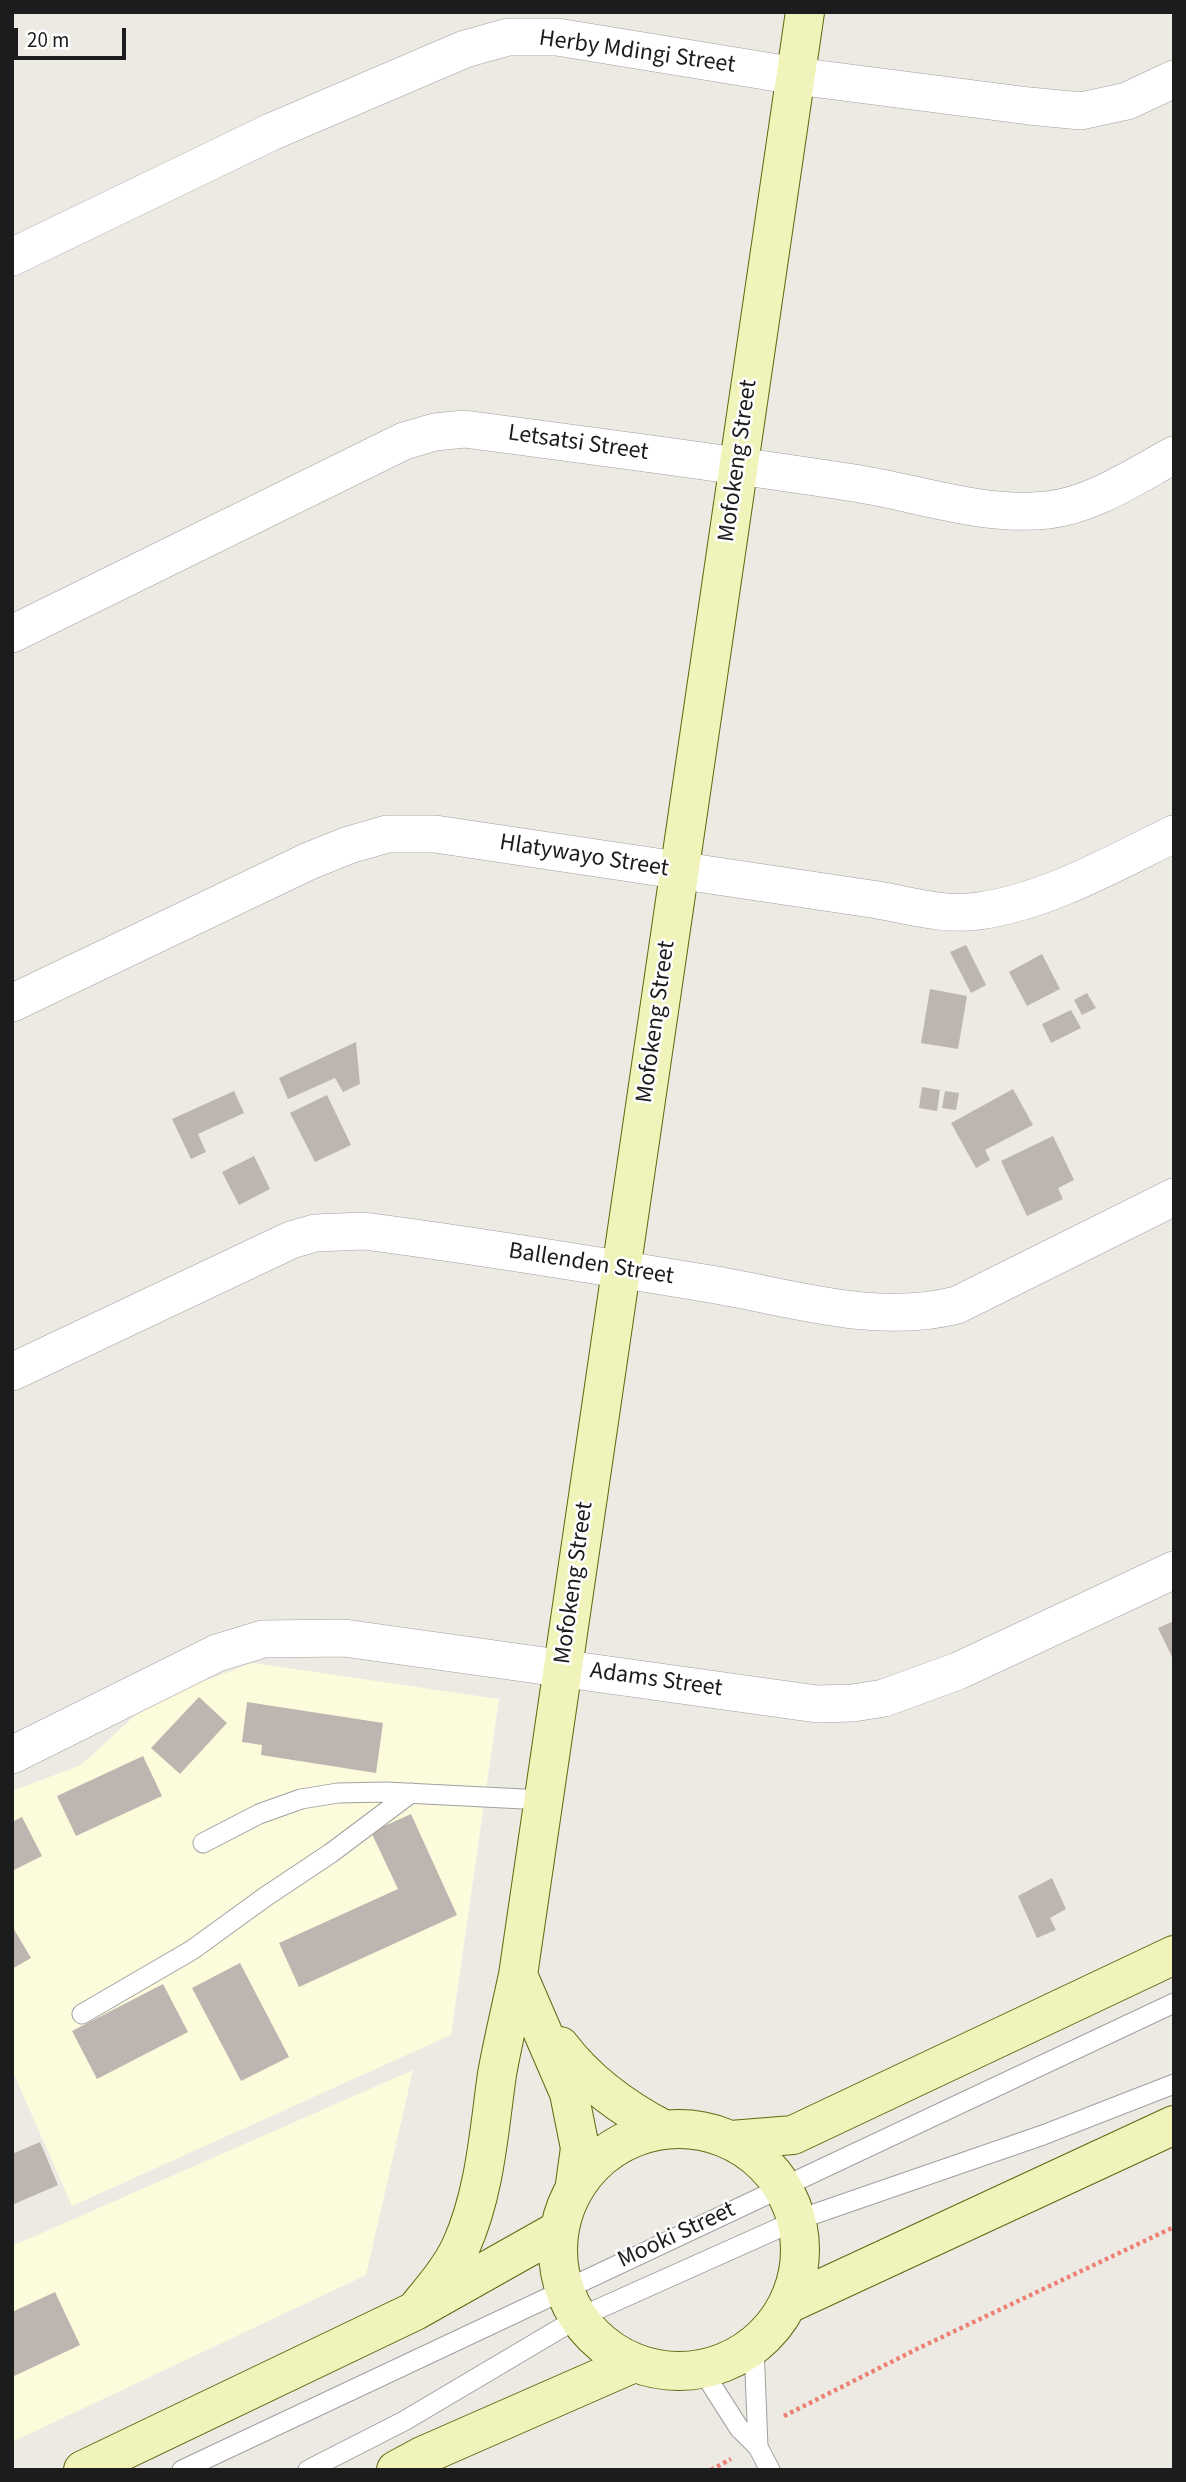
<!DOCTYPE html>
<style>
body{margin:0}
#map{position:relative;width:1186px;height:2482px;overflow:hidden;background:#ede9e3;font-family:"Source Sans 3",sans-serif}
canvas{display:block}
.frame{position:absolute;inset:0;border:14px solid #1c1c1c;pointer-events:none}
.scale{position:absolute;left:14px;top:28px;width:112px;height:32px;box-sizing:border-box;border:4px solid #1c1c1c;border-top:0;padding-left:9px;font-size:21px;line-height:24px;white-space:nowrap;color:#1c1c1c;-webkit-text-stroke:5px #fff;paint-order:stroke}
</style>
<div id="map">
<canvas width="1186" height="2482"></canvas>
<div class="frame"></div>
<div class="scale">20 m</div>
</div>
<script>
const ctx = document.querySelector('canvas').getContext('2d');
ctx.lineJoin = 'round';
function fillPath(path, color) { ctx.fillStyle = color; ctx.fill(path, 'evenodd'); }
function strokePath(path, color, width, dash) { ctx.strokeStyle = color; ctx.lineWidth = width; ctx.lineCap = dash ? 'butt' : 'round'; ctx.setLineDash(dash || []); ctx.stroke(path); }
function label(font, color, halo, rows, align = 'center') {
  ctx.font = font + ' "Source Sans 3",sans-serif'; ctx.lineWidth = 5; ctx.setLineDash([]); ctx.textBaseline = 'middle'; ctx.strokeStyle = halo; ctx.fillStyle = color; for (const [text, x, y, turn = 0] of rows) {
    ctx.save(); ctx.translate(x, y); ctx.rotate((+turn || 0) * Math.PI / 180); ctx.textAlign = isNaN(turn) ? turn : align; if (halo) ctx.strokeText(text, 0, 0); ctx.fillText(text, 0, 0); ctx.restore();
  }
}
fillPath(new Path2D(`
 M253 1663 499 1699 451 2035 72 2206 12 2070V1791L81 1765 152 1700Z
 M413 2070 366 2275 12 2442V2246Z`), '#fcfcdd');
fillPath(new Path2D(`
 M966 945 986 985 971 993 950 952Z
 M1042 954 1060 989 1027 1006 1009 972Z
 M930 989 967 996 958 1049 921 1043Z
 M1087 993 1096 1008 1082 1015 1074 1000Z
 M1071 1010 1081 1028 1051 1043 1042 1024Z
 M356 1042 360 1084 343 1092 335 1078 288 1099 279 1078Z
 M922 1087 940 1090 937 1111 919 1108Z
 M1013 1089 1033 1125 985 1150 990 1160 976 1168 951 1123Z
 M234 1091 244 1113 198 1134 206 1152 191 1159 172 1119Z
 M945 1091 959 1093 956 1110 942 1108Z
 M327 1095 351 1145 315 1162 290 1113Z
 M1053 1136 1074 1180 1058 1188 1063 1199 1027 1216 1001 1161Z
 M254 1156 270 1189 239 1205 222 1172Z
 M1174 1621V1661L1158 1628Z
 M199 1697 227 1723 180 1774 151 1748Z
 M247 1702 383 1723 376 1773 261 1755 262 1745 242 1742Z
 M143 1756 162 1796 76 1836 57 1796Z
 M411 1814 457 1915 299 1987 279 1943 398 1889 371 1832Z
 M22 1817 42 1856 12 1871V1822Z
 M1052 1878 1066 1909 1050 1918 1056 1930 1037 1938 1018 1896Z
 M12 1926 31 1958 12 1969Z
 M240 1963 289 2057 241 2081 192 1988Z
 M163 1984 188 2032 97 2079 72 2031Z
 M40 2142 58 2185 12 2205V2154Z
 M55 2292 80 2345 12 2377V2312Z`), '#bdb5b0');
const lane = new Path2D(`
 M203 1843 259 1814 301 1799 338 1793 386 1792 543 1800
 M82 2014 192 1950 265 1897 331 1853 411 1793
 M754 2346 758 2447
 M702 2370 739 2428 758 2447 770 2470
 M182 2470 1174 2003
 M308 2470 404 2421 578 2318 797 2220 1043 2135 1174 2084`);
const street = new Path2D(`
 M12 257 271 132 465 49 508 37H557L796 76 1029 106 1081 111 1127 101 1174 79
 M12 634 404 441 435 432 464 429C594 446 724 463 854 483 919 493 981 517 1048 510 1093 505 1135 476 1174 455
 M12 1003 309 861 349 845 387 834H435L878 900C911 906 946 916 979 911 1048 901 1112 864 1174 834
 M12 1372 291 1240 315 1233 364 1231C480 1246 595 1265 710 1284 790 1297 876 1326 957 1305L1174 1197
 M12 1755 217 1653 263 1639 344 1638 817 1704 853 1703 884 1698 958 1671 1174 1570`);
const secondary = new Path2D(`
 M518 1975 569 2093 580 2148 575 2184
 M560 2046C588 2083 623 2108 663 2129
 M558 2250a121 121 0 1 1 242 0a121 121 0 1 1-242 0Z
 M731 2140 793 2135 1174 1955
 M788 2304 1174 2125
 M415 2311C431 2291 450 2270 461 2246 485 2193 489 2131 497 2074 503 2041 511 2008 518 1975L805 12
 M83 2470 415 2311 557 2231
 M396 2470 422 2456 634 2363`);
strokePath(lane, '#a0a0a0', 21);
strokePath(street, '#a0a0a0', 38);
strokePath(secondary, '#5f690e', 40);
strokePath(new Path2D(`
 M784 2416 917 2349 1174 2227
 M711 2470 731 2459`), '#ed8073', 4.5, [3.5, 3.5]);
strokePath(lane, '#fff', 19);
strokePath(street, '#fff', 37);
strokePath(secondary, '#f0f3ba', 38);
label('24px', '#1c1c1c', '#fff', [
 ["Herby Mdingi Street",637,53,8],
 ["Letsatsi Street",578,444,8],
 ["Mofokeng Street",739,461,-82],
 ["Hlatywayo Street",584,857,9],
 ["Mofokeng Street",657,1022,-82],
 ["Ballenden Street",591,1265,9],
 ["Mofokeng Street",575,1583,-82],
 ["Adams Street",656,1681,8],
 ["Mooki Street",677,2236,-25]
]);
</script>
